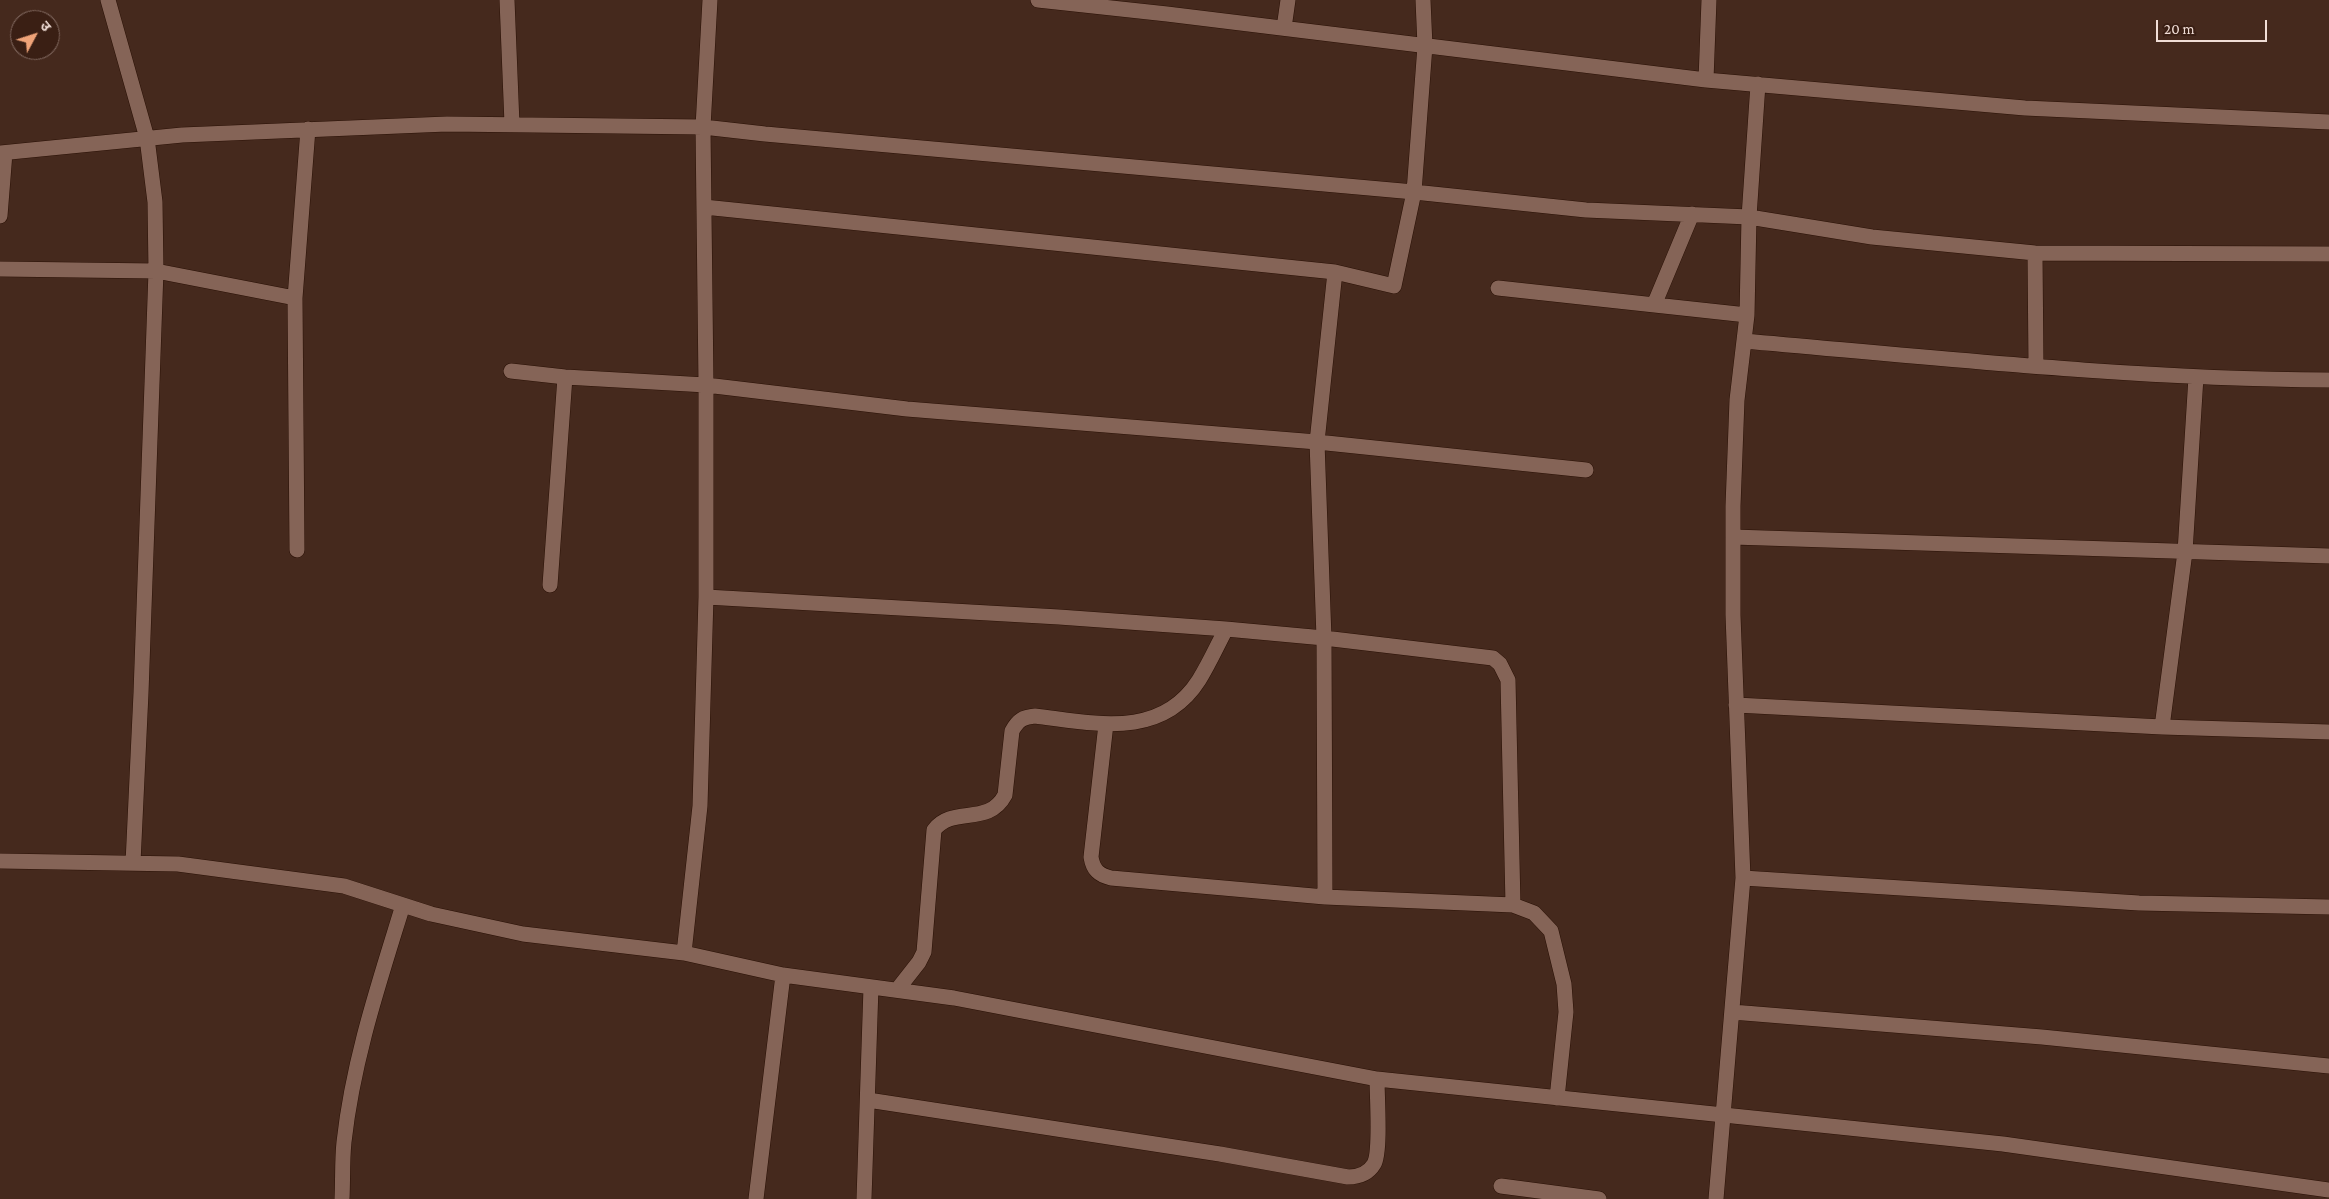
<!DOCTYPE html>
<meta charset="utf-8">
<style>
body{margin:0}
#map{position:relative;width:2329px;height:1199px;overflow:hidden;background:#45291d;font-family:"Crimson Pro","Noto Sans Devanagari",serif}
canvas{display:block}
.north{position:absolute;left:10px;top:10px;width:50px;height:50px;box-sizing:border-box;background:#3a1f14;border:1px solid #836b62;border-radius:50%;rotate:50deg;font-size:14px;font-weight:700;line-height:20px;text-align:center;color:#f0ddd6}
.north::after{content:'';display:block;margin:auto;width:18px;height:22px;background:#efa378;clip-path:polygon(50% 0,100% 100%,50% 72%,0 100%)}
.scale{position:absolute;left:2156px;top:20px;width:111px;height:22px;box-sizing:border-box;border:2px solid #f0ddd6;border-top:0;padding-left:6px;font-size:15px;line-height:18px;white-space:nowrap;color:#f0ddd6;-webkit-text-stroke:4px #3a1f14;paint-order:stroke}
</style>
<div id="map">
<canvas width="2329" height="1199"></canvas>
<div class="north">उ</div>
<div class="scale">20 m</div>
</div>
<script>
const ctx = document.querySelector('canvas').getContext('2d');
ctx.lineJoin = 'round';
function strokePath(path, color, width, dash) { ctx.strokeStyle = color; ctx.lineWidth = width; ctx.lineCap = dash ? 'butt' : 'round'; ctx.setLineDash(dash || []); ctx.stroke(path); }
const minor = new Path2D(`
 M108 0 147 138 155 202 156 271 141 693 133 863
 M507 0 512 124
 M1038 0 1167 14 1706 80 2025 108 2329 122
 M1284 28 1288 0
 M1706 80 1709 0
 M1758 84 1749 217 1747 315 1737 400 1733 506V615L1743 878 2139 903 2329 907
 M0 153 182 135 447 124 703 127 765 134 1414 192 1586 210 1749 217 1872 237 2035 253 2329 254
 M704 207 1335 272 1394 286 1414 192 1425 46 1423 0
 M0 216 5 153
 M2035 253 2036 366
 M0 269 156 271 295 298
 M1335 272 1317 442 1324 638 1325 897 1513 905 1534 913 1551 931 1564 984 1566 1012 1557 1098
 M1498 288 1747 315
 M1654 305 1692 214
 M1744 341C1939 358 2133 379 2329 380
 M511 371 565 377 706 385 907 409 1317 442 1586 470
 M1733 537 2329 556
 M297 550 295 298 308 129
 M550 585 565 377
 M706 597 1059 617 1226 629 1324 638 1493 658 1500 664 1508 680 1513 905
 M1736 705 2162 727 2329 732
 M1106 724 1091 857C1093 870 1099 875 1111 878L1325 897
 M2162 727 2185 552 2196 377
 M0 861 178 864 344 886 431 914 523 934 684 953 783 975 954 998 1377 1079 2003 1144 2329 1190
 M684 953 700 806 706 597V385L703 127 710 0
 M897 990 919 962 924 952 934 830C953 805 988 827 1005 795L1012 731C1018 720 1023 717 1035 716 1094 723 1161 740 1199 680 1209 664 1217 646 1226 629
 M1732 1012 2042 1037 2329 1066
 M868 1100 1220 1154 1348 1177C1359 1177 1368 1174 1374 1164 1381 1152 1377 1096 1377 1079
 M1501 1186 1599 1199
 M342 1199C343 1180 342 1161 344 1142 353 1060 379 983 403 905
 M756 1199 783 975
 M864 1199 871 987
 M1716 1199 1743 878`);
strokePath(minor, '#2a1106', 16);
strokePath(minor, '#856457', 15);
</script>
